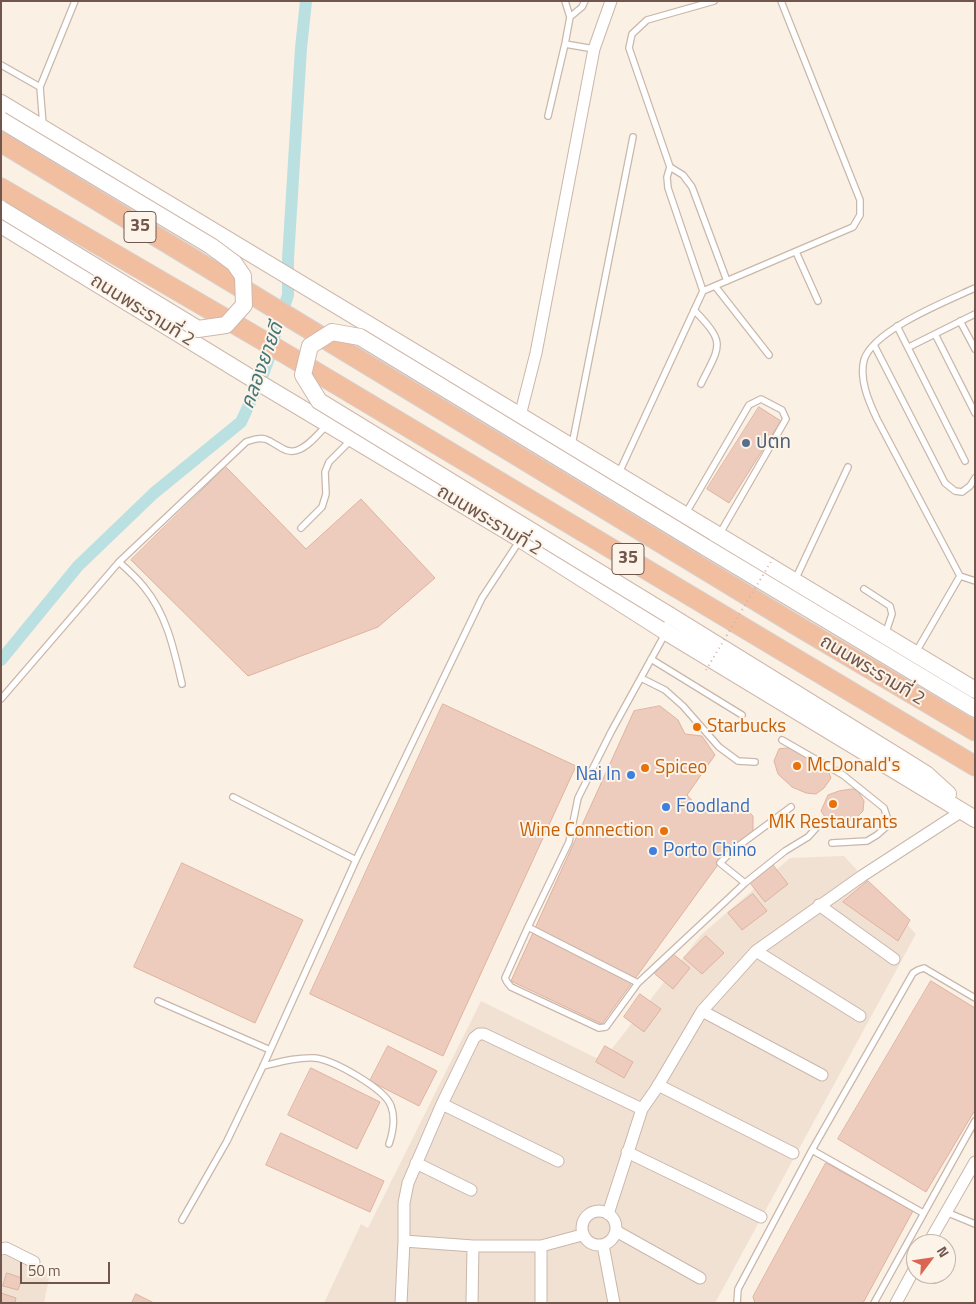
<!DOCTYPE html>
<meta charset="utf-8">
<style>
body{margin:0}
#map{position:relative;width:976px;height:1304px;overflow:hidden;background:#faf0e4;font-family:"Titillium Web",sans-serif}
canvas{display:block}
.frame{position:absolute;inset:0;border:2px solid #70564c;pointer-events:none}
.north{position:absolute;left:906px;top:1234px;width:50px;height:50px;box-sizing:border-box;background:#fdf4e9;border:1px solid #c5b5aa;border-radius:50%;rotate:59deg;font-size:14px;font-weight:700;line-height:20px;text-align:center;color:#70564c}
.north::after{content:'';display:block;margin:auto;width:18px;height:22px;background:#db6552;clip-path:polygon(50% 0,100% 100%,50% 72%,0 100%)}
.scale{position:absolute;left:20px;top:1262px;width:90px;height:22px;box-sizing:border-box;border:2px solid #70564c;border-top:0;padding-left:6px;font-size:15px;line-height:18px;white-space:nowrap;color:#70564c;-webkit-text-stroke:4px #fdf4e9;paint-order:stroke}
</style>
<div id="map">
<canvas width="976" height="1304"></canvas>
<div class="frame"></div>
<div class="north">N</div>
<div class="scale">50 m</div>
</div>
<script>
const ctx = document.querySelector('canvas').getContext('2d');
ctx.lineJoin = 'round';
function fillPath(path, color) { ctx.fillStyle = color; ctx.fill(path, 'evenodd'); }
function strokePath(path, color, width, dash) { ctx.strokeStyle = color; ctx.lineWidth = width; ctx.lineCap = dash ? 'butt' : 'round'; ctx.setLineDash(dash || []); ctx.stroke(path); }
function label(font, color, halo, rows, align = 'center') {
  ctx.font = font + ' "Titillium Web","Noto Sans Thai",sans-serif'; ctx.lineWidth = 4; ctx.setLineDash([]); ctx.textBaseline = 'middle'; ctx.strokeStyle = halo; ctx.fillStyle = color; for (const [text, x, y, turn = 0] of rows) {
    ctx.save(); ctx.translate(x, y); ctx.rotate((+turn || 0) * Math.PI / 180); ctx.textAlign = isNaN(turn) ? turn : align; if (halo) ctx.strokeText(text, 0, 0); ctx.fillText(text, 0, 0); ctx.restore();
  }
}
fillPath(new Path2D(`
 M844 856 916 934 715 1303H324L361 1224 368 1228 481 1001 596 1058 607 1055 701 935 790 858Z
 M1 1246 50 1274 44 1303H1Z`), '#f1e1d3');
strokePath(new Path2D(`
 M1 660 78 566 154 493 241 422 262 377 272 350 274 337 288 295V259L301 48 306 1`), '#bae0e2', 12);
const building = new Path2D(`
 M759 407 781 421 729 503 707 489Z
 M226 467 306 549 361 499 435 578 378 627 248 676 131 560Z
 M443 704 576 766 443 1056 310 994Z
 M660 706 678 720 685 734 702 736 715 755 687 795 703 813 738 801 753 816V836L717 866 602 1024 511 981 634 711Z
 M793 748 826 766 831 778 824 788 816 794 806 793 792 787 778 774 774 761 779 749Z
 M853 789 858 791 864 801 863 811 855 819 842 823 830 824 821 811 828 795 839 791Z
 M182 863 303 920 255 1023 134 967Z
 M773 865 788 884 765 902 750 883Z
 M868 881 910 920 898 941 843 902Z
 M753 894 767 911 742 930 728 913Z
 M706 936 724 953 702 974 684 958Z
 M672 953 690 968 673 989 655 974Z
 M931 981 975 1008V1110L926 1192 838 1139Z
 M640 994 661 1009 644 1032 624 1017Z
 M388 1046 437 1071 419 1106 370 1081Z
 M605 1046 633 1062 624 1078 596 1062Z
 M311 1068 380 1102 357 1149 288 1115Z
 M281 1133 384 1181 370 1212 266 1165Z
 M826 1163 913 1211 863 1303H755L753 1297Z
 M7 1273 22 1278 18 1290 3 1286Z
 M1 1293 16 1298 15 1303H1Z
 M136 1294 154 1303H132Z`);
fillPath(building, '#edccbd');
strokePath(building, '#dfb29f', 1);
const service = new Path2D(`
 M565 1 570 17
 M585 1 582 7 570 17 565 44 594 49
 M1 65 40 87 43 125
 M40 87 75 1
 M548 116 565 44
 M670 167 683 175 692 187 727 281
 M796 252 818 301
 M715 286 769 355
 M975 288C947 301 873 330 864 360 859 380 869 402 877 419L960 576 975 581
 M703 291 853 227 860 215V200L781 1
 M694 310C727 344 720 345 701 384
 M960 321 975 349
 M897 326 965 461
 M935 334 975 413
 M874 345 945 483 955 491 962 492 970 486 975 478
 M909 347 975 314
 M572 445 633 137
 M618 475 703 291 668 188 667 177 670 167 629 48 632 34 647 20 714 1
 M686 513 749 405 761 399 782 410 786 419 719 535
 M301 528 322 507 326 494 325 472 329 462 351 440
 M119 562C128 570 137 578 144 587 167 615 174 650 182 684
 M795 580 848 467
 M864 589 890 606 892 614 885 635
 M665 634 611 732 578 798 569 842 528 927 505 978 507 982 511 987 599 1028 606 1027 638 983 745 883 785 851 808 837 817 827
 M916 652 960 576
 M651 659 742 715
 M641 678 665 690 683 706 719 747 738 761 755 762
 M1 699 119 562 246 442C252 440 258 437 265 439 277 443 285 455 298 450 309 446 318 434 326 426
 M782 740 843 775 884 808 888 820 886 827 877 835 867 841 832 843
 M233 797 356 860
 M745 883 720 863 733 850 791 807
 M528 927 638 983
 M158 1001 270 1050
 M263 1066C280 1062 297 1057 315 1058 334 1060 385 1089 391 1106 396 1119 393 1132 389 1144
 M812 1150 923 1213
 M946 1212 975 1224
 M182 1220 227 1141 263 1066 356 860 482 598 520 540
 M737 1303 738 1289 812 1150 913 973 918 970 924 968 975 998
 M874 1303 975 1121`);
const minor = new Path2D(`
 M520 416 536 353 594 49 611 1
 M819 905 894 959
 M756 951 860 1016
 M702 1011 822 1075
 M658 1085 793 1153
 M442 1104 558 1161
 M627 1152 761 1217
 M416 1163 471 1190
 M582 1228a17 17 0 1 1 34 0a17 17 0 1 1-34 0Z
 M608 1214 642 1109 656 1089 702 1011 756 951 862 876 962 811
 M616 1231 700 1278
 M582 1235 541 1246H473L404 1241V1203L408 1183 442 1104 474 1038 479 1034H484L642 1109
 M928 1244 975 1162
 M603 1245 614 1303
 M1 1249 6 1248 34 1262
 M401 1303 404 1241
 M472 1303 473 1246
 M541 1303V1246
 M896 1303 916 1266`);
const secondary = new Path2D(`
 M1 103 975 690
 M1 225 251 378 520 539 666 632 975 819
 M705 547 975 709
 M669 615 894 754 926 774 948 794`);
const trunk = new Path2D(`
 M1 142 796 625 975 731
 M1 188 269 344 975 766`);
strokePath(service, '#cab7ab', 8);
strokePath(minor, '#cab7ab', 13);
strokePath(secondary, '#cfb8ac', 18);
strokePath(trunk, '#d7d0cd', 21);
strokePath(service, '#fff', 5.5);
strokePath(minor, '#fff', 11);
strokePath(secondary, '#fff', 16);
strokePath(trunk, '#f2bea0', 19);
const secondaryBridge = new Path2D(`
 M1 120 211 246 234 263 243 276 244 305 226 325 198 329 1 209
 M669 615 319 401 303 375 310 346 332 332 360 337 705 547`);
strokePath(secondaryBridge, '#cfb8ac', 18, []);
strokePath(new Path2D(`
 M706 670 775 555`), '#d2b0a1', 2, [1, 4]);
strokePath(secondaryBridge, '#fff', 16);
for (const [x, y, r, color] of [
 [746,443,5,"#5c6f8a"],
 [697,727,5,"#e8710a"],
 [797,766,5,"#e8710a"],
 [645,768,5,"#e8710a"],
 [631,775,5,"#3f7fe0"],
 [833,804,5,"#e8710a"],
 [666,807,5,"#3f7fe0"],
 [664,831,5,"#e8710a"],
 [653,851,5,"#3f7fe0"]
]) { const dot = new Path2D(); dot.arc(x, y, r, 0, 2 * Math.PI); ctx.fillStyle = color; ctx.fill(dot); strokePath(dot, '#fdf4e9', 2); }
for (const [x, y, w] of [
 [140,227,32],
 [628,559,32]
]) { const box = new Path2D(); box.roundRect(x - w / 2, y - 15.5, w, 31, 4); ctx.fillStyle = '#fdf4e9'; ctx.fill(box); strokePath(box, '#70564c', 1); }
label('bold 18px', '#70564c', null, [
 ["35",140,227],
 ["35",628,559]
]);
label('19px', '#70564c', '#fdf4e9', [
 ["ถนนพระรามที่ 2",142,311,32],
 ["ถนนพระรามที่ 2",489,521,31],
 ["ถนนพระรามที่ 2",872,671,31]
]);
label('19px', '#4e5e75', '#fdf4e9', [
 ["ปตท",756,443]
], 'left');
label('19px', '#c56008', '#fdf4e9', [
 ["Starbucks",707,727],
 ["McDonald's",807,766],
 ["Spiceo",655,768],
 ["MK Restaurants",833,823,"center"],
 ["Wine Connection",654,831,"right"]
], 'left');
label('19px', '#366cbe', '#fdf4e9', [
 ["Nai In",621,775,"right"],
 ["Foodland",676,807],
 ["Porto Chino",663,851]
], 'left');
label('italic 20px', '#44777b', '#fdf4e9', [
 ["คลองยายดี",263,366,-70]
]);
</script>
